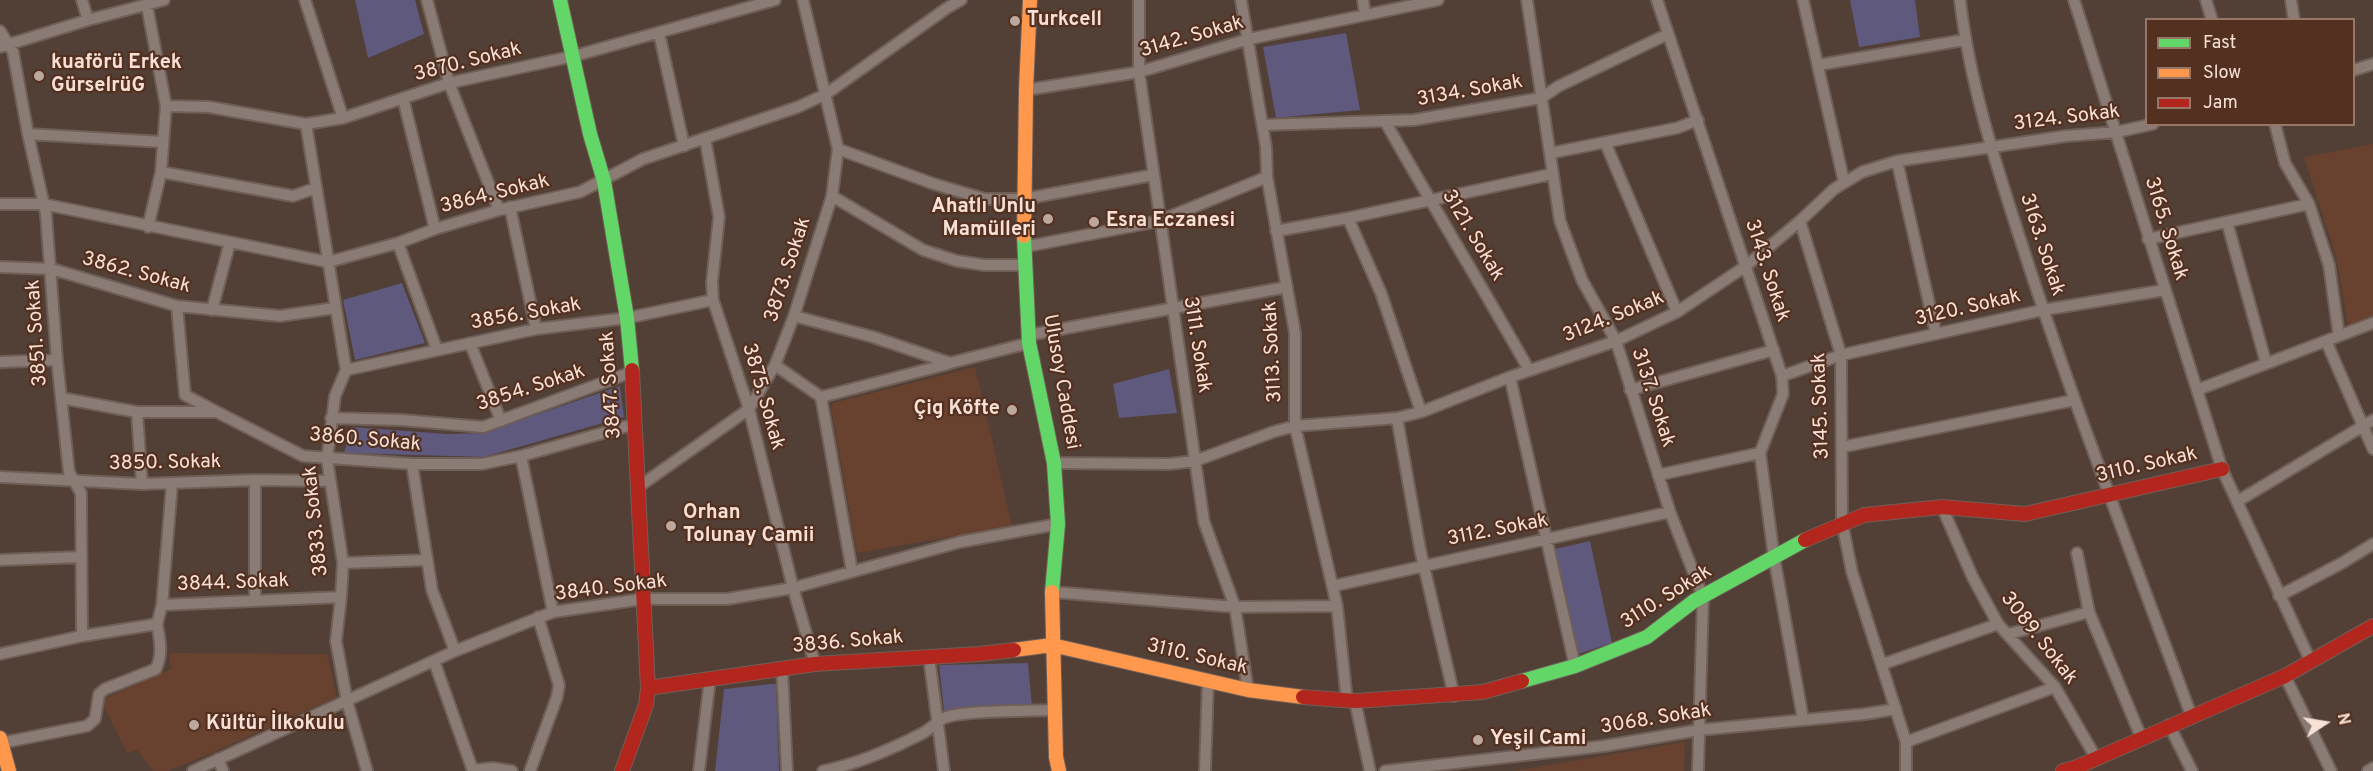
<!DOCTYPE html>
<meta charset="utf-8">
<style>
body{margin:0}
#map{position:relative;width:2373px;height:771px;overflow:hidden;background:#523f36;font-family:Overpass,sans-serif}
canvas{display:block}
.legend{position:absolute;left:2145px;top:18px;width:210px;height:108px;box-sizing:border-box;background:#53301f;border:2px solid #957768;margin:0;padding:8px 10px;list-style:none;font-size:18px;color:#f7e1d6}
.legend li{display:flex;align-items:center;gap:12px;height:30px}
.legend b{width:30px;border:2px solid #957768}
.north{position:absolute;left:2295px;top:693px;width:60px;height:60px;-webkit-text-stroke:4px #53301f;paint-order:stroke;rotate:78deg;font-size:16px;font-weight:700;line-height:24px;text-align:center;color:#f7e1d6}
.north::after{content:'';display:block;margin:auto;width:21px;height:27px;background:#f7e1d6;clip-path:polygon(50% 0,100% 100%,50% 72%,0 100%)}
</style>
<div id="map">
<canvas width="2373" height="771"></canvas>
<ul class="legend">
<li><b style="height:8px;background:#63d668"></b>Fast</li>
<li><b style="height:8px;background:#ff974d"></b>Slow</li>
<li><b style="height:8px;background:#b3261e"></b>Jam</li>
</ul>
<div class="north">N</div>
</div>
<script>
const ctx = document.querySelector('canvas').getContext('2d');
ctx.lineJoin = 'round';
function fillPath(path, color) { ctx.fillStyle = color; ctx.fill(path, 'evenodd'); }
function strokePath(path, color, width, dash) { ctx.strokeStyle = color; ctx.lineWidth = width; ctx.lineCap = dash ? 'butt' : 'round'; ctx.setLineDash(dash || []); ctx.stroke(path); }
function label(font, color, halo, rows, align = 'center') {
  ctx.font = font + ' Overpass,sans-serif'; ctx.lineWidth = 4.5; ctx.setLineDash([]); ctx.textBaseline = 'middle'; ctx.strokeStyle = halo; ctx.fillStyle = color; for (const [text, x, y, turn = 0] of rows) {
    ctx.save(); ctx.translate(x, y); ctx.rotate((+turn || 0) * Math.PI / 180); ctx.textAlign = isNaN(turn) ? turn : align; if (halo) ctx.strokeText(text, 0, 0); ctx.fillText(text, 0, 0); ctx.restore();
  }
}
fillPath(new Path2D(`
 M2373 144V320L2349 329 2336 256 2304 157Z
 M975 367 1012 526 857 553 831 406 833 403Z
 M169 653 327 654 337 697 193 761 167 771H153L137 750 127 753 101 700 171 669Z
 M1685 742 1684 771H1513Z`), '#69422f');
fillPath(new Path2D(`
 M355 0H415L424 34 368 58Z
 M1850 0H1915L1920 37 1859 47Z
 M1346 33 1360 110 1276 118 1263 47Z
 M402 283 425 343 355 360 343 300Z
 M1169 369 1177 413 1119 418 1113 384Z
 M620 386 624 417 484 457 344 453 351 427 447 434 483 433Z
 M1590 541 1612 643 1578 654 1555 549Z
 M1028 663 1032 707 944 711 939 665Z
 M771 684H776L779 771H715L724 689Z`), '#5e597d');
const street = new Path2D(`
 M82 0 88 20
 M305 0 343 118
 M427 0 449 83 499 210
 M1139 0V72L1204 522 1235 607 1248 690
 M1241 0 1266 147 1267 177 1295 333V426L1337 606 1347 701
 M1363 0 1365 14
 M1527 0 1560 221 1582 280 1616 341 1670 512 1703 597 1698 771
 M1657 0 1782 376 1783 394 1760 453 1774 557 1803 719
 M1803 0 1844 182
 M1960 0C1970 87 1998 171 2025 254 2075 409 2135 562 2191 715
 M2074 0 2222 469 2310 660
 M2206 0 2212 20
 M2291 0 2294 20
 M147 6 166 106 161 172 148 227
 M0 31 13 52 28 134 46 214 57 360 69 472 81 493 82 636
 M659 33 684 146
 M0 47 88 20 164 0
 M1818 65 1964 40
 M2354 70 2373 64
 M1026 90 1139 72 1249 39 1438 0
 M403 98 435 229
 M166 106 209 107 306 124 343 118 449 83 574 56 775 0
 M1385 121C1432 205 1482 286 1529 370
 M306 124 346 370 335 396 327 459 343 563 341 597 336 641 347 701 367 771
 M2275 124 2285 163 2309 204 2329 265 2339 336
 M1263 125 1414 120 1541 98 1559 86 1668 34
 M28 134 163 142
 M705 138 719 217 712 282 713 300 749 409 793 588 815 664
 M1605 142 1677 312
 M838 149 934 184 985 199H1024L1153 175
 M1551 153 1677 128 1698 120
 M1897 161 1936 334
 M161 172 293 196 316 188
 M832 196 923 250 957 261 984 265H1025
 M0 204H43L328 262 398 243 435 229 499 210 580 192 643 159 798 107 826 94 947 8 961 0
 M510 207 536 329
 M1348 218 1381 293 1421 412
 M1800 221 1841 355 1842 522 1852 572 1906 742V771
 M2227 222 2266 363
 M1276 231 1348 218 1552 174
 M2148 239 2309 204
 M398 243 437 350
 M1024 247 1159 221 1267 177
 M0 267 52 269 177 306 280 316 335 308
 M177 306 185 395 215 411
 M212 310 230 242
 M794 316 873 337 950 363 1029 343
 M1029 335 1287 287
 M2326 341 2373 449
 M470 343 501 421
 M0 362 57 360
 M775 365 821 397 852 571
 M346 370 536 329 627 318 713 300
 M1782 376 1841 355 2043 310 2165 290
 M1510 377 1575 666
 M1630 390 1774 350
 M2197 390 2373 323
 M821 397 948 364
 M61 398 137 412H217L303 456 412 464H482L521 456 635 424
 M137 412 142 484
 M331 418 402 420 483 427 632 372
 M1397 418 1420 549 1454 696
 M1842 447 2075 400
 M521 456 553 612
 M1054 463 1169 464 1195 461 1273 432 1295 426 1397 418 1421 412 1510 377 1616 341 1677 312 1746 266 1800 221 1834 189 1862 172 1897 161 2066 136 2117 132 2153 124
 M412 464 432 590 455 651
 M1658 475 1760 453
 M0 477 142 484 255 480 330 481
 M255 480V601
 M637 488 749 409 775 365 794 316 832 196 838 149 803 0
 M2238 501 2373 420
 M1942 507 1973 578 1998 624 2055 687 2096 758
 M2077 553 2089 612 2141 737
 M0 560 81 557
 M343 563 427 560
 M1333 586 1670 512
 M1052 592 1235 607 1337 606
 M2279 596 2342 563 2373 544
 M162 605 172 484
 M2009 634 2089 612
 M0 654 82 636 157 624 162 605 341 597
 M929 657 944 771
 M434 661 473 771
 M1883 664 1998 624
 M782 668 787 771
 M2285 676 2331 771
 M1355 701 1370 771
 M2169 725 2192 771
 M1906 742 2055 687
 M1 743 87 726 95 719 99 694 105 689 156 669C163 653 160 641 157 624
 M218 759 223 771
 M473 770 493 768 512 771
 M193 771 455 651 553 612 643 599H727L793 588 960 542 1058 524
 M530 771 557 697 559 685 538 617
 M699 771 710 679
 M823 771C857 764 890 750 921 734 930 730 936 722 944 718 962 710 1031 711 1054 710
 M1205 771 1208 681
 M1385 771 1604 746 1699 730 1865 714 1896 709
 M2368 771 2373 768`);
const fast = new Path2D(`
 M560 0 590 134 604 181 627 318 632 370
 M1024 236 1029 343 1054 463 1058 524 1052 592
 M1522 681 1575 666 1647 637 1694 601 1805 540`);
const slow = new Path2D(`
 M1024 236 1026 90 1030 0
 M1052 592 1056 757 1059 771
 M1014 650 1052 645 1248 690 1303 697
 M0 738 9 771`);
const jam = new Path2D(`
 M1805 540 1864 515 1942 507 2025 514 2222 469
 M648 688 815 664 979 654 1014 650
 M1303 697 1355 701 1483 692 1522 681
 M622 771 646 705 648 688 632 370
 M2063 771 2077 767 2285 676 2373 626`);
strokePath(street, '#705f57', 14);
strokePath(fast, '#705f57', 16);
strokePath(slow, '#705f57', 16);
strokePath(jam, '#705f57', 16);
strokePath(street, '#8a7b74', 10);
strokePath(fast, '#63d668', 14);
strokePath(slow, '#ff974d', 14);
strokePath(jam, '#b3261e', 14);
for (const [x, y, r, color] of [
 [1015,21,6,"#bda89e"],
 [39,76,6,"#bda89e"],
 [1048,219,6,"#bda89e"],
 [1094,222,6,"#bda89e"],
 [1012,410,6,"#bda89e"],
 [671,526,6,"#bda89e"],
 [194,725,6,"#bda89e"],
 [1478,740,6,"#bda89e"]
]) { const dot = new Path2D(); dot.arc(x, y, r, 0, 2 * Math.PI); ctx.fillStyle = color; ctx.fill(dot); strokePath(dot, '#53301f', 2); }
label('bold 20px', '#f7e1d6', '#53301f', [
 ["Turkcell",1027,21],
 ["kuaförü Erkek",51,64],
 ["GürselrüG",51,87],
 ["Ahatlı Unlu",1036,208,"right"],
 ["Mamülleri",1036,231,"right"],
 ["Esra Eczanesi",1106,222],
 ["Çig Köfte",1000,410,"right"],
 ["Orhan",683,514],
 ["Tolunay Camii",683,537],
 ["Kültür İlkokulu",206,725],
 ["Yeşil Cami",1490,740]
], 'left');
label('20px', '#f7e1d6', '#53301f', [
 ["3142. Sokak",1192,38,-16],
 ["3870. Sokak",468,63,-14],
 ["3134. Sokak",1470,92,-10],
 ["3124. Sokak",2067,119,-7],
 ["3864. Sokak",495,195,-14],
 ["3165. Sokak",2165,229,73],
 ["3121. Sokak",1472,236,59],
 ["3163. Sokak",2041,245,72],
 ["3873. Sokak",789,270,-72],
 ["3143. Sokak",1766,271,72],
 ["3862. Sokak",136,274,15],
 ["3120. Sokak",1968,309,-13],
 ["3856. Sokak",526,315,-10],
 ["3124. Sokak",1614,318,-22],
 ["3851. Sokak",38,333,-94],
 ["3111. Sokak",1196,345,81],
 ["3113. Sokak",1274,352,-93],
 ["Ulusoy Caddesi",1060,382,80],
 ["3847. Sokak",612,385,-94],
 ["3854. Sokak",531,389,-18],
 ["3875. Sokak",762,397,74],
 ["3137. Sokak",1652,398,72],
 ["3145. Sokak",1822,406,-92],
 ["3860. Sokak",365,441,5],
 ["3850. Sokak",165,464,-1],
 ["3110. Sokak",2147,466,-13],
 ["3833. Sokak",317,521,-96],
 ["3112. Sokak",1498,531,-11],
 ["3844. Sokak",233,584,-2],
 ["3840. Sokak",611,589,-7],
 ["3110. Sokak",1667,598,-32],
 ["3089. Sokak",2038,639,52],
 ["3836. Sokak",848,643,-5],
 ["3110. Sokak",1197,658,13],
 ["3068. Sokak",1656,720,-9]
]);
</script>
